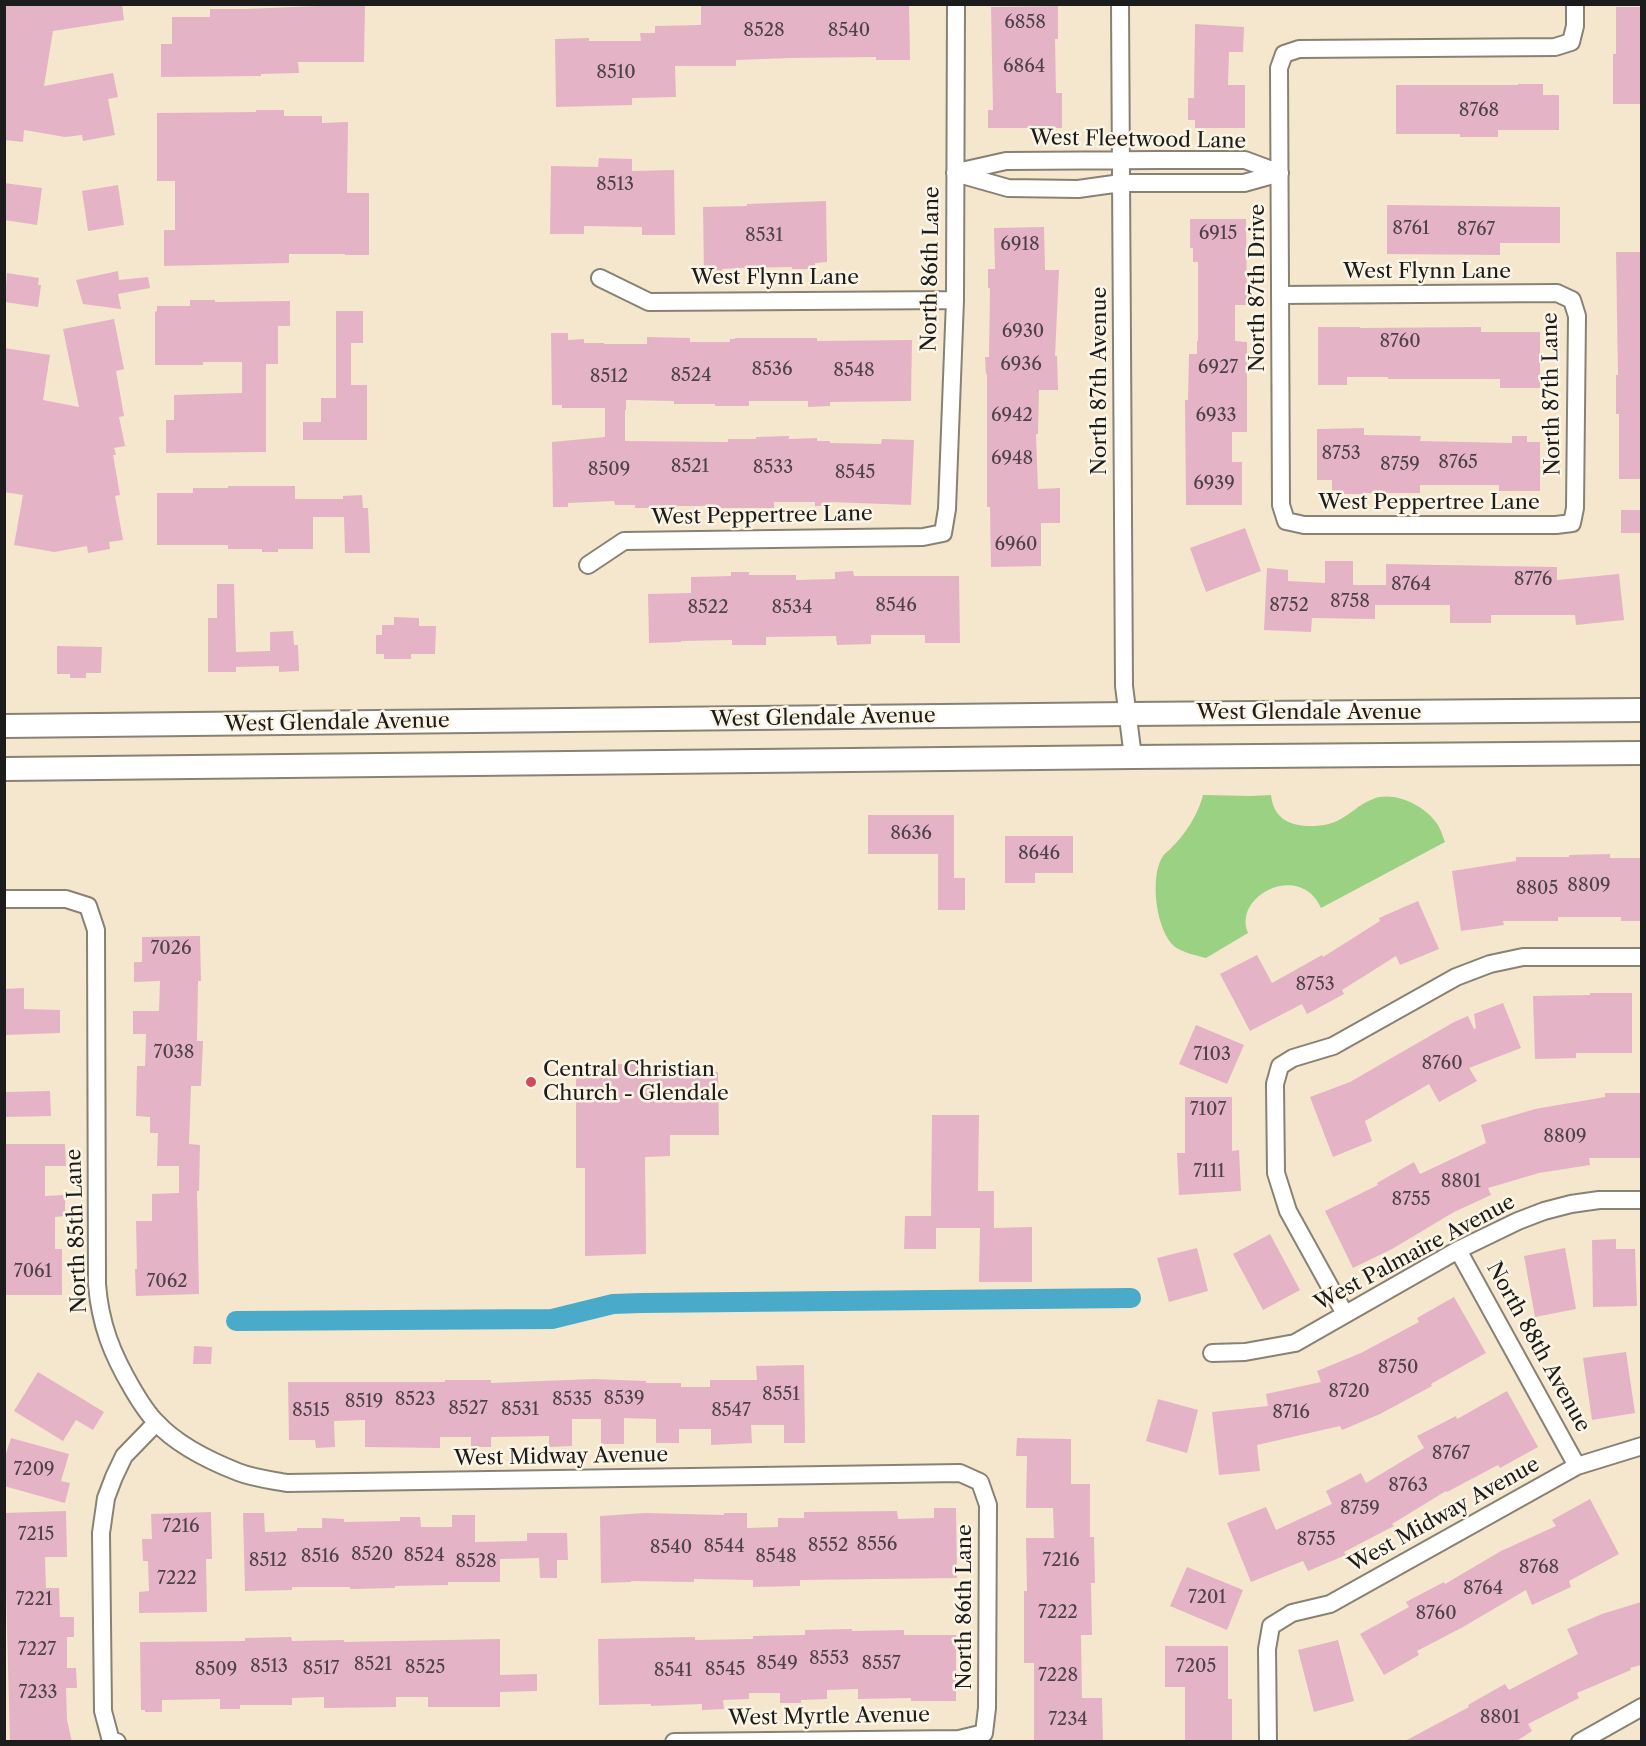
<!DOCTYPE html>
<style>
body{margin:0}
#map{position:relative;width:1646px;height:1746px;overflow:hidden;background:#f5e7cd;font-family:"Libre Caslon Text",serif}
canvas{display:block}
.frame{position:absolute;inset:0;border:6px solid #1c1c1c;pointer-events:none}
</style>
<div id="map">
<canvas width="1646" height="1746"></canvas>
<div class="frame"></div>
</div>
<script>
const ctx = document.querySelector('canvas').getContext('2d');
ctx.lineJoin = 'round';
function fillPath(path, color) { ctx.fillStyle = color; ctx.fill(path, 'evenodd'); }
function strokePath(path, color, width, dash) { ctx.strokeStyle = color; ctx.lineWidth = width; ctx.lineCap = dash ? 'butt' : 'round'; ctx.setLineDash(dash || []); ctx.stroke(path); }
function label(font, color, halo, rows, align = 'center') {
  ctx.font = font + ' "Libre Caslon Text",serif'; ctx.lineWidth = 5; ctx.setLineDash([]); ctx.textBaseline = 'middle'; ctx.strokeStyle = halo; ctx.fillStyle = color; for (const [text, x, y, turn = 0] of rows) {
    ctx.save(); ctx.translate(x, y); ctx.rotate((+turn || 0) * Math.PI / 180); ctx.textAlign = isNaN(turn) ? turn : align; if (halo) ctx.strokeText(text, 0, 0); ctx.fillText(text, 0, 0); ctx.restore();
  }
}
fillPath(new Path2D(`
 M1203 795 1251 796 1271 795C1272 803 1274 810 1280 816 1291 829 1323 828 1337 821 1350 815 1359 804 1373 799 1393 791 1422 804 1435 821 1440 827 1442 834 1445 842L1321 908C1300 861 1232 896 1248 933L1206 958C1195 955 1184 953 1175 947 1156 932 1149 876 1163 856 1166 852 1170 850 1173 846 1186 834 1199 812 1203 795Z`), '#9ad182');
strokePath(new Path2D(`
 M236 1321 552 1319 613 1304 641 1303 1131 1298`), '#4aaac9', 20);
fillPath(new Path2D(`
 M4 4H122L124 20 53 31 44 86 113 73 118 97 108 99 115 135 83 141 82 135 65 137 24 130 23 142 4 140Z
 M317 4H365L364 62H298L299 73 261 74V76L161 77V44H172V17H210V9H246L317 6Z
 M701 4H909L910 60H876V57L790 58 736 60V66H675L676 97 632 98V105L556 107 555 39 589 38V41H641L640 33H655V26L701 25Z
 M1058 6V39H1055L1056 93H1062V128H988V110H993L991 7Z
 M1616 7H1641V104H1613V54H1616Z
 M1195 24 1244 27 1243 52H1229L1228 85H1245V128H1195V120H1188V98H1194Z
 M1518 84H1543V95H1559V130H1498V137H1460V134H1396V85H1518Z
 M256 110H284V116H322V123L348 122 347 193H369V255H345V254H289V263L164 266V230H175V181H157V113L256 112Z
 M599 158 632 159V171L674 170 675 235H642V227L584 226V234H550L551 166 598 167Z
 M4 183 42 188 37 225 4 220Z
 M118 185 124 225 88 231 82 191Z
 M826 201 827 262 815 263V269H792V267L738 268 722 269 723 274H704L703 207 747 206V204Z
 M1387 205 1560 207V243H1500V255L1387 254Z
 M1190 219H1246L1247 305H1235V341L1247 342V432H1232V462H1242V505H1186L1185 400H1188L1189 354H1197V341H1198V262H1193V248H1190Z
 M1044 227 1045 270H1059L1055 356H1057L1058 390H1039L1038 434H1036L1038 489 1060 488V523H1041V566L991 567 990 507H987V374H986L985 357H989L990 288H988V269H995L994 228Z
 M1616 252H1641V479H1619V414H1616V375H1618Z
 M118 271 119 280 148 277 150 288 118 294 121 309 83 304 76 280Z
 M7 273 39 278 38 285H41L38 307 5 302Z
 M190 300H215V302L290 301V326H278V364H266V452L166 453V420H174V395L242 393V362H203V365H155V312L157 311V306H190Z
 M336 311H363V343H351V385H367V440H303V422H321V398H336Z
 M114 319 124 369 116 371 124 416 119 417 125 446 114 448 116 455H113L120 495 115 496 123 540 109 542 110 549 88 553 87 546 54 552 14 545 23 495 4 492V348L50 355 43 400 79 407 63 329Z
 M1318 327H1360V328L1481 327V332H1540V388H1500V379H1388V377H1347V385H1318Z
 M551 333H568V340L584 339V343H604V344H647V337L690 338V342H730V339H735V338H817V341L912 340 911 401 830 402V406L808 407V401H749V406H715V404H674V401L626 400V410H625V441L728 442V439H756V437L789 436V439L817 438V441H830V443L881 444 882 439 914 440 911 505 830 502V506H815V502H774V508H716V506H650V508H635V505H615L614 501 568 503V507H553L552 442 605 437V408H562V405H552Z
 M1364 428V435L1421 436 1420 441 1512 443V436H1527V442H1540V491H1499V485H1420V493H1364V494H1332V480H1317V429Z
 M228 486H295V499H343V496L362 495 363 508H368L370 553H345L344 517H313V549H278V552H262V549H228V545H157V493H193V488H228Z
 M1621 510H1641V533H1621Z
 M1245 528 1261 571 1206 592 1190 548Z
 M1325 561H1353V585H1386V564L1557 567V580L1619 574 1624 620 1576 625 1575 615H1491V623H1450V605H1375V619L1312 618 1311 632 1264 630 1267 568 1288 570V581L1325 583Z
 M853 571 854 576H959L960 643H925V635H871V644L837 645 836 636 766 637V645H732V640L681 641V642L649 643 648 594 691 593V577L731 576V572H749V575H796V580L835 579V572Z
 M217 584H234L236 652 270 651V632L293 631 294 645H298L299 671 279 672V666L236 667V672H208V618H217Z
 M394 617 419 618V626H436L435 654H411V659H384V654H376V635H382V625H394Z
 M57 646 102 647 101 673H86V678H70V674H57Z
 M868 815H954V878H965V910H938V854H868Z
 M1005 836H1073V873H1035V883H1005Z
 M1610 854V858H1641V921H1621V917H1558V921H1503L1504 925 1461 931 1452 871 1516 861V857H1569V855Z
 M1418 901 1439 949 1400 965 1396 956 1342 990 1344 994 1307 1014 1302 1004 1250 1031 1220 974 1257 955 1272 983 1322 955 1323 957 1380 921 1379 918Z
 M200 936 201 981H198L197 1041H203L201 1086H191L189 1144 200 1145 199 1191H197L199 1294 136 1296 135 1269H137L136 1221H152V1194L179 1193V1166H157L158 1133H150V1117L136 1116 137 1066H145L146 1034H133V1011H159L160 981 134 982V962H142V937Z
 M24 988V1009L60 1010V1033L4 1035V989Z
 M1590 993H1632V1053H1576V1058L1535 1059 1533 996 1590 995Z
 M1503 1003 1521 1048 1469 1068 1477 1081 1439 1102 1429 1084 1365 1121 1372 1141 1333 1157 1310 1097 1350 1082 1454 1022 1468 1016 1474 1029 1476 1028 1474 1014Z
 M1196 1025 1244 1045 1227 1084 1179 1064Z
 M576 1064H682V1072H718L719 1135H670V1156L645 1157 646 1254 585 1256V1168H576Z
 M50 1091 51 1116 4 1117V1092Z
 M1605 1093H1641V1158H1589L1590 1165 1539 1173 1488 1188 1491 1195 1454 1212 1392 1249 1353 1268 1325 1211 1378 1185 1377 1183 1414 1162 1420 1174 1486 1143 1481 1125 1535 1109 1605 1097Z
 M1185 1097H1232V1151L1239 1150 1241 1191 1179 1195 1177 1153H1185Z
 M932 1115H979L978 1191H994V1228L1032 1227V1282H979L980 1228H936V1249H904L905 1216H931Z
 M4 1144H65L66 1166H45V1196L65 1195V1216L55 1217V1249H62V1295H4Z
 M1270 1234 1300 1290 1263 1310 1233 1254Z
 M1616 1239V1249H1635L1637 1306 1593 1307 1592 1240Z
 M1197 1248 1208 1291 1169 1302 1157 1258Z
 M1565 1248 1576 1309 1535 1317 1524 1256Z
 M1454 1297 1486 1353 1431 1384 1432 1386 1380 1414 1342 1430 1340 1426 1257 1445 1260 1471 1219 1475 1212 1412 1268 1406 1266 1394 1321 1382 1317 1371 1361 1353 1419 1322 1417 1318Z
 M194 1346 212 1347 211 1364H193Z
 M1626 1352 1635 1413 1592 1420 1583 1358Z
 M804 1365 805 1443H784V1425H751L752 1443 711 1445V1429H679V1443H656V1419L624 1418V1444H601V1419H572V1446L549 1447V1436L491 1437V1447H471V1437H440V1448L365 1447V1420L334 1421 335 1447 316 1448 315 1440H289L288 1382H445V1380H491V1383L593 1379 646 1381V1383H681V1387H710V1380H757L756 1366Z
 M38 1372 104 1412 93 1430 76 1420 63 1441 14 1411Z
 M1507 1391 1538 1447 1500 1468 1498 1465 1447 1492 1446 1491 1392 1524 1394 1526 1344 1552 1346 1555 1308 1571 1303 1561 1251 1582 1227 1523 1266 1507 1276 1530 1332 1504 1326 1491 1361 1473 1366 1483 1424 1448 1417 1436 1456 1416 1457 1419Z
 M1158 1399 1198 1410 1187 1453 1146 1441Z
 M11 1438 69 1454 61 1481 70 1483 65 1503 4 1486V1460Z
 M1017 1438 1071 1439V1484H1090V1537H1094L1095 1583H1091L1092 1635H1081L1082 1698H1102L1103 1742H1034V1663H1024V1591H1027L1026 1538H1054L1053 1508H1026L1027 1456H1016Z
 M1590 1499 1619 1554 1569 1581 1571 1587 1532 1605 1526 1590 1463 1627 1417 1651 1419 1655 1384 1675 1360 1634 1409 1607 1406 1602 1444 1582 1445 1584 1501 1551 1556 1526 1552 1520Z
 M934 1508H956L957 1578 800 1580V1586L753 1587V1580L694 1579V1582L631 1581V1582L601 1583 600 1516 645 1513 724 1515V1513H747V1528L778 1527V1518H804V1512L897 1511 898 1519 934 1518Z
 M66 1511 67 1557H45L46 1588H59L60 1617H74V1637H67V1668H76L77 1688H66L67 1720 72 1742H10L4 1513Z
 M211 1512 212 1559H206L207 1612 139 1613V1592L149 1591 148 1561H143L142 1539H152L151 1514Z
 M243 1513H264L265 1532 297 1531V1528H322V1518L344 1519V1522L400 1521V1517H420L421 1527H452V1515H475V1542L527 1541V1533H567L568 1560H557V1578H540L539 1558 500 1559V1582H448V1585L395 1586V1588L350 1589V1587H292V1590L245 1591Z
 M1187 1567 1243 1590 1227 1630 1170 1606Z
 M1641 1602V1665L1630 1668 1631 1670 1577 1693 1579 1698 1528 1724 1532 1731 1515 1742H1403L1469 1707 1468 1705 1505 1684 1509 1690 1578 1654 1567 1629 1602 1614Z
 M852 1629V1631L904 1630V1635H956V1701H911V1698L858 1699V1689L827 1690V1699L801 1700V1703H780V1693H749V1699L723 1700 724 1709 702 1710V1704L651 1706V1704L599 1705 598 1639 695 1637V1640L753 1639V1636L805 1635V1630Z
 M291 1637 292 1641 344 1640V1642L500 1639V1675L537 1674V1691L500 1692V1707H428V1697H396V1707L324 1708V1697L292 1698V1705H240V1709H220V1699L162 1700V1712H145V1710H141L140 1642 245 1641V1638Z
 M1338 1640 1354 1701 1314 1712 1298 1650Z
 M1165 1646H1228V1699H1232V1742H1185V1687H1165Z`), '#e4b3c6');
const minor = new Path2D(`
 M1120 4 1124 686 1133 757
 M957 172 1006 161 1160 160H1245L1280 173
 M955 173 1008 188 1078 189 1121 183H1244L1280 173
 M600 278 649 302 955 300
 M1280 295 1557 293 1572 300 1577 316 1575 508 1572 523 1556 525H1304L1286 521 1281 505 1279 68 1284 54 1299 49 1555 47 1571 42 1575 26V4
 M588 565 624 541 923 537 943 533 947 509 955 300 956 4
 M4 899H66L88 906 96 930 97 1284C100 1324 112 1354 132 1388 139 1400 146 1412 156 1422 176 1444 210 1461 238 1472 253 1478 271 1480 287 1483L960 1473 980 1482 988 1505 987 1708 984 1733 959 1739 674 1742
 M1458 1250 1577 1466
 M1345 1314 1288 1211 1276 1173 1275 1084 1280 1066 1293 1058 1333 1046 1456 977 1490 964 1523 957H1642
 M1212 1353 1245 1352 1295 1343 1458 1250 1518 1221 1544 1211 1571 1204 1599 1200H1642
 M117 1742 111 1741 103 1711 101 1533 106 1498 114 1477 124 1456 156 1423
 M1268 1742 1267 1649 1271 1626 1292 1613 1330 1604 1577 1466 1642 1446
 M1580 1742 1642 1707`);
const secondary = new Path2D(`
 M4 726 1129 714 1642 710
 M4 769 1133 757 1642 753`);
strokePath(minor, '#888274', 20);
strokePath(secondary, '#888274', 26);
strokePath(minor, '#fff', 16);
strokePath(secondary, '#fff', 22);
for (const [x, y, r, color] of [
 [531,1082,6,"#d1495b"]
]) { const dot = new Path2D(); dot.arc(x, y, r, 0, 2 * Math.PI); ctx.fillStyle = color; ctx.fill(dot); strokePath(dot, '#fcf5e5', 2); }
label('18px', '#4e4246', null, [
 ["6858",1025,23],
 ["8528",764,31],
 ["8540",849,31],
 ["6864",1024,67],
 ["8510",616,73],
 ["8768",1479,111],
 ["8513",615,185],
 ["8761",1411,229],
 ["8767",1476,230],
 ["6915",1218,234],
 ["8531",764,236],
 ["6918",1020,245],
 ["6930",1023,332],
 ["8760",1400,342],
 ["6936",1021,365],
 ["6927",1218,368],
 ["8536",772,370],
 ["8548",854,371],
 ["8524",691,376],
 ["8512",609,377],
 ["6942",1012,416],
 ["6933",1216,416],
 ["8753",1341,454],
 ["6948",1012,459],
 ["8765",1458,463],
 ["8759",1400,465],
 ["8521",690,467],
 ["8533",773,468],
 ["8509",609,470],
 ["8545",855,473],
 ["6939",1214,484],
 ["6960",1016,545],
 ["8776",1533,580],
 ["8764",1411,585],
 ["8758",1350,602],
 ["8546",896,606],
 ["8752",1289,606],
 ["8522",708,608],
 ["8534",792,608],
 ["8636",911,834],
 ["8646",1039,854],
 ["8809",1589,886],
 ["8805",1537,889],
 ["7026",171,949],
 ["8753",1315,985],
 ["7038",174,1053],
 ["7103",1212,1055],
 ["8760",1442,1064],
 ["7107",1208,1110],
 ["8809",1565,1137],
 ["7111",1209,1172],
 ["8801",1461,1182],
 ["8755",1411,1200],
 ["7061",33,1272],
 ["7062",167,1282],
 ["8750",1398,1368],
 ["8720",1349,1392],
 ["8551",781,1395],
 ["8539",624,1399],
 ["8523",415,1400],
 ["8535",572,1400],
 ["8519",364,1402],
 ["8527",468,1409],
 ["8531",520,1410],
 ["8515",311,1411],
 ["8547",731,1411],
 ["8716",1291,1413],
 ["8767",1451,1454],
 ["7209",34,1470],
 ["8763",1408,1486],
 ["8759",1360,1509],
 ["7216",181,1527],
 ["7215",36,1535],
 ["8755",1316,1540],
 ["8556",877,1545],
 ["8552",828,1546],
 ["8544",724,1547],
 ["8540",671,1548],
 ["8520",372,1555],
 ["8524",424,1556],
 ["8516",320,1557],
 ["8548",776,1557],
 ["8512",268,1561],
 ["7216",1061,1561],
 ["8528",476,1562],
 ["8768",1539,1568],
 ["7222",177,1579],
 ["8764",1483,1589],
 ["7201",1207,1598],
 ["7221",34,1600],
 ["7222",1058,1613],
 ["8760",1436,1614],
 ["7227",37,1650],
 ["8553",829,1659],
 ["8549",777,1664],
 ["8557",881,1664],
 ["8521",373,1665],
 ["8513",269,1667],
 ["7205",1196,1667],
 ["8525",425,1668],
 ["8517",321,1669],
 ["8509",216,1670],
 ["8545",725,1670],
 ["8541",673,1671],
 ["7228",1058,1676],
 ["7233",38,1693],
 ["8801",1500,1718],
 ["7234",1068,1720]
]);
label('21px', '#1c1c1c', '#fcf5e5', [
 ["West Fleetwood Lane",1138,140,1],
 ["North 86th Lane",931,269,-89],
 ["West Flynn Lane",1427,272],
 ["West Flynn Lane",775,278],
 ["North 87th Drive",1258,288,-90],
 ["North 87th Avenue",1100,381,-90],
 ["North 87th Lane",1552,394,-91],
 ["West Peppertree Lane",1429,503],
 ["West Peppertree Lane",762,516,-1],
 ["West Glendale Avenue",1309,713],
 ["West Glendale Avenue",823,718,-1],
 ["West Glendale Avenue",337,723,-1],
 ["North 85th Lane",77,1231,-92],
 ["West Palmaire Avenue",1415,1253,-28],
 ["North 88th Avenue",1538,1347,61],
 ["West Midway Avenue",561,1457,-1],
 ["West Midway Avenue",1444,1515,-29],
 ["North 86th Lane",965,1607,-90],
 ["West Myrtle Avenue",829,1717,-1]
]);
label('21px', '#1c1c1c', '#fcf5e5', [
 ["Central Christian",543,1070],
 ["Church - Glendale",543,1094]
], 'left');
</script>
